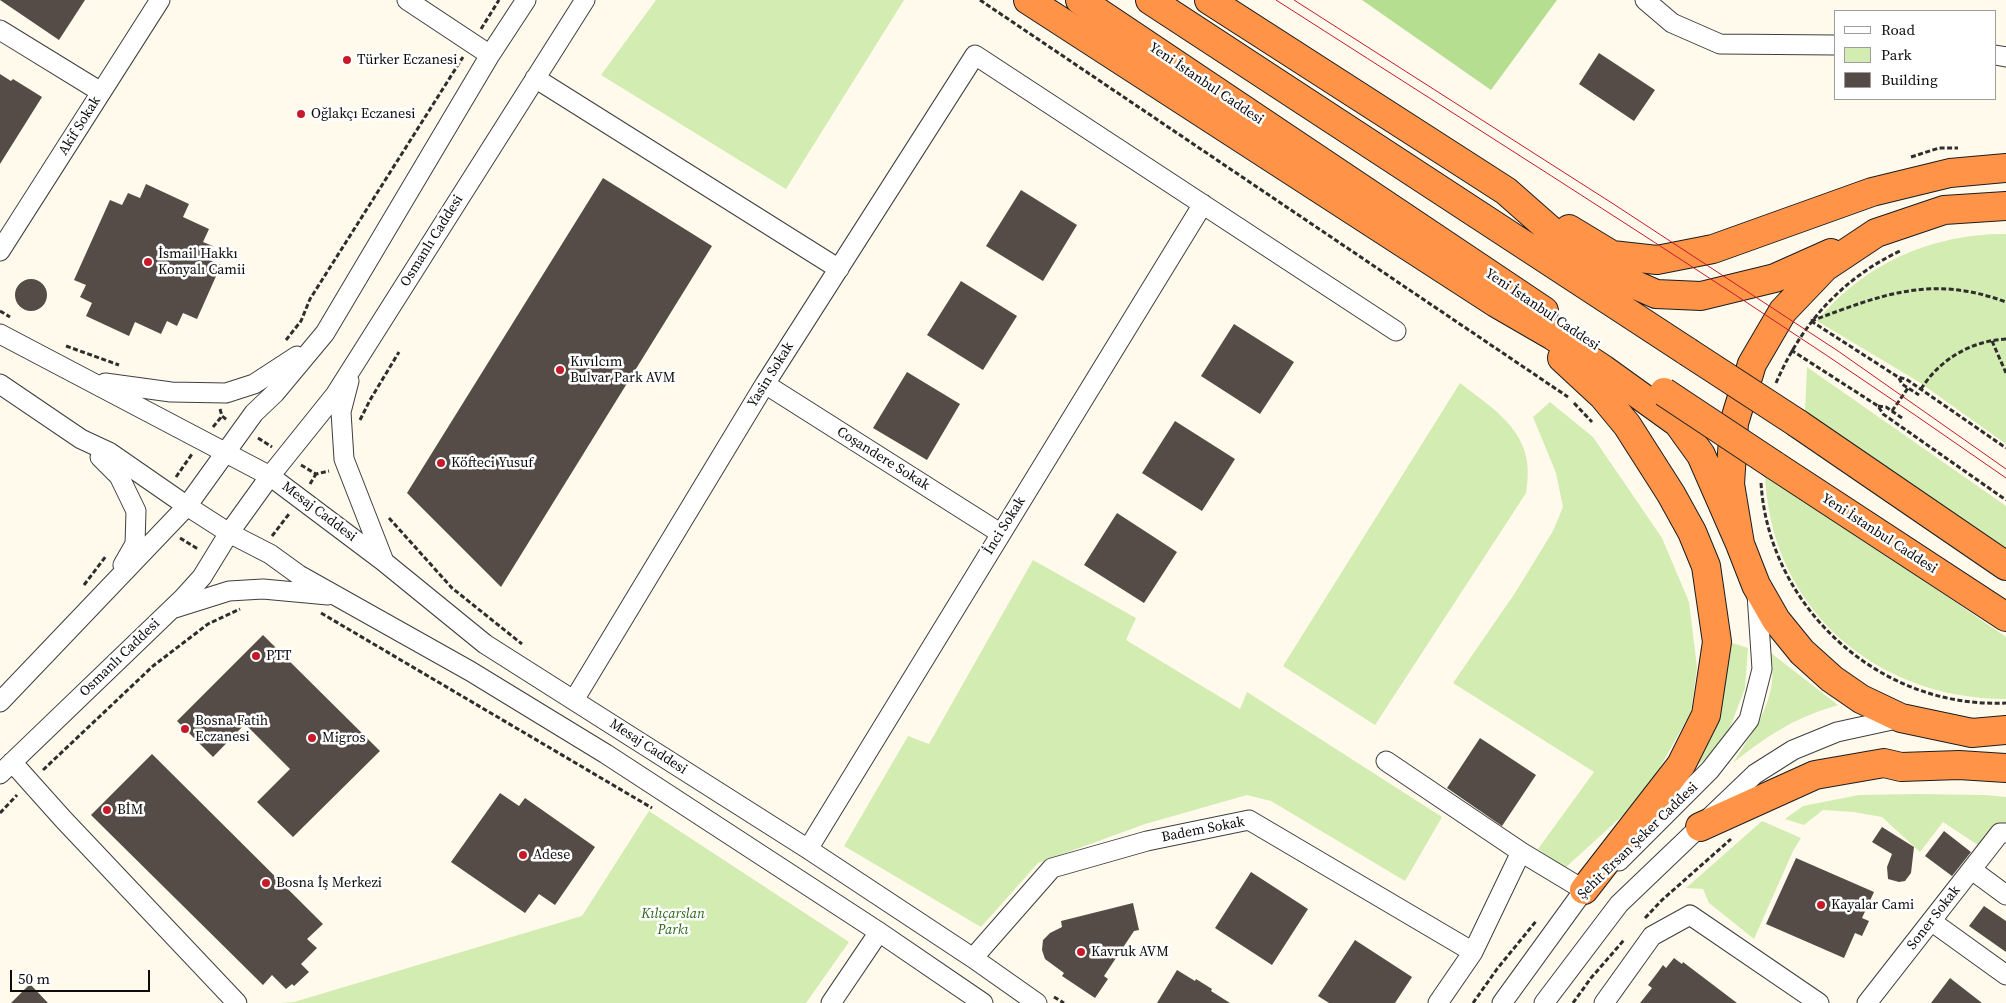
<!DOCTYPE html>
<meta charset="utf-8">
<style>
body{margin:0}
#map{position:relative;width:2006px;height:1003px;overflow:hidden;background:#fffaeb;font-family:"Source Serif 4",serif}
canvas{display:block}
.legend{position:absolute;left:1834px;top:10px;width:162px;height:90px;box-sizing:border-box;background:#fff;border:1px solid #9e9e9e;margin:0;padding:6px 9px;list-style:none;font-size:15px;color:#0c0c0c}
.legend li{display:flex;align-items:center;gap:10px;height:25px}
.legend b{width:25px;border:1px solid #9e9e9e}
.scale{position:absolute;left:10px;top:970px;width:140px;height:22px;box-sizing:border-box;border:2px solid #0c0c0c;border-top:0;padding-left:6px;font-size:15px;line-height:18px;white-space:nowrap;color:#0c0c0c;-webkit-text-stroke:4px #fff;paint-order:stroke}
</style>
<div id="map">
<canvas width="2006" height="1003"></canvas>
<ul class="legend">
<li><b style="height:6px;background:#fff"></b>Road</li>
<li><b style="height:14px;background:#d3ecb1"></b>Park</li>
<li><b style="height:14px;background:#554c47"></b>Building</li>
</ul>
<div class="scale">50 m</div>
</div>
<script>
const ctx = document.querySelector('canvas').getContext('2d');
ctx.lineJoin = 'round';
function fillPath(path, color) { ctx.fillStyle = color; ctx.fill(path, 'evenodd'); }
function strokePath(path, color, width, dash) { ctx.strokeStyle = color; ctx.lineWidth = width; ctx.lineCap = dash ? 'butt' : 'round'; ctx.setLineDash(dash || []); ctx.stroke(path); }
function label(font, color, halo, rows, align = 'center') {
  ctx.font = font + ' "Source Serif 4",serif'; ctx.lineWidth = 5; ctx.setLineDash([]); ctx.textBaseline = 'middle'; ctx.strokeStyle = halo; ctx.fillStyle = color; for (const [text, x, y, turn = 0] of rows) {
    ctx.save(); ctx.translate(x, y); ctx.rotate((+turn || 0) * Math.PI / 180); ctx.textAlign = isNaN(turn) ? turn : align; if (halo) ctx.strokeText(text, 0, 0); ctx.fillText(text, 0, 0); ctx.restore();
  }
}
fillPath(new Path2D(`
 M656 0H904L786 189 601 75Z
 M2006 234V444L1919 382 1817 321C1863 264 1933 233 2006 234Z
 M1807 367 2006 506V549L1805 412Z
 M1460 383C1500 414 1537 435 1526 493L1375 725 1283 666Z
 M1550 402 1593 437 1662 538 1689 602 1697 667 1691 712 1644 796 1565 868 1538 849 1594 772 1453 683 1515 593 1553 531 1563 507 1556 473 1533 417Z
 M1765 471 2006 637V699C1874 699 1768 606 1765 471Z
 M1033 560 1136 618 1126 640 1240 709 1247 692 1442 817 1405 881 1271 801 1247 795 1145 824 1038 863 981 927 844 846 908 736 929 744Z
 M1726 641 1748 648 1745 688 1726 738 1703 761 1685 774Z
 M1771 653 1838 705C1792 719 1770 734 1733 763 1756 727 1779 698 1771 653Z
 M1916 794 1985 795 2006 797V824L2000 823 1981 847 1943 822 1920 852 1882 817 1854 812 1823 810 1804 825 1785 819 1803 806 1859 795Z
 M649 811 849 942 806 1003H279L294 1002 582 916Z
 M1762 821 1801 838 1793 851 1754 939 1709 903 1703 889 1686 888Z`), '#d3ecb1');
fillPath(new Path2D(`
 M1362 0H1557L1491 90Z`), '#b6de90');
fillPath(new Path2D(`
 M0 0H85L59 40Z
 M1599 53 1655 90 1634 121 1579 84Z
 M0 74 11 81 13 79 42 97 0 164Z
 M603 178 712 246 501 587 407 493Z
 M146 184 189 204 183 217 209 229 203 242 213 246 207 259 221 265 197 319 183 313 177 326 167 321 161 334 135 322 129 336 86 316 92 303 80 297 86 285 74 280 110 200 122 205 128 193 140 198Z
 M1021 190 1077 225 1043 281 986 246Z
 M15 295a16 16 0 1 1 32 0a16 16 0 1 1-32 0Z
 M961 281 1017 316 983 370 927 335Z
 M1234 324 1294 362 1260 414 1201 376Z
 M907 372 960 404 927 460 873 428Z
 M1175 421 1235 459 1202 511 1142 473Z
 M1117 513 1177 552 1144 603 1084 565Z
 M263 635 380 751 293 837 257 802 290 769 245 724 213 757 177 721Z
 M1480 738 1536 775 1502 826 1447 788Z
 M152 754 323 924 307 939 317 948 301 964 309 972 294 986 292 984 286 989 272 975 263 985 91 815Z
 M500 793 519 806 525 798 595 847 555 905 539 894 525 913 451 862Z
 M1882 827 1914 847 1911 873 1905 881 1899 882 1888 879 1887 867 1892 854 1872 842Z
 M1944 831 1971 852 1952 876 1925 856Z
 M1796 858 1874 892 1862 918 1869 921 1862 936 1855 933 1844 958 1766 924Z
 M1251 872 1308 909 1272 965 1215 928Z
 M1133 903 1139 930 1134 931 1104 976 1108 979 1095 998 1062 976 1064 973 1045 959 1042 950 1043 940 1050 933 1062 927 1061 921Z
 M1984 906 2006 921V952L1969 926Z
 M1355 940 1412 977 1395 1003H1329L1318 996Z
 M1674 958 1682 964 1683 962 1737 1003H1640L1652 988 1648 985 1658 972 1663 965 1666 968Z
 M1177 970 1195 981 1196 979 1212 989 1211 991 1230 1003H1157Z
 M1950 978 1982 1003H1931Z
 M30 984 48 1003H11Z`), '#554c47');
const minor = new Path2D(`
 M407 0 490 55
 M1645 0 1672 23 1720 44 1835 45
 M0 30 101 92
 M1995 55 2006 57
 M535 78 839 269
 M0 251 160 0
 M0 334 270 476 383 561 485 644 808 849 973 958 1037 1003
 M349 381 341 412 344 459 383 559
 M105 383 171 392 226 393 254 384 297 356
 M0 384 81 439 109 452 187 506 229 533 270 554 299 575 470 671 606 754 879 932 983 1003
 M765 384 1000 533
 M100 457 119 476 136 511 135 544 123 565
 M175 608 229 591 263 589 328 595
 M574 700 765 384 975 55 1396 331
 M0 702 187 506 254 413 275 393 325 333 490 55 526 0
 M1386 761 1521 852
 M12 762 63 819 237 1003
 M0 774 183 598 202 577 229 533 270 476 335 395 585 0
 M808 849 1203 204
 M1619 861 1710 770 1749 720 1762 669 1757 594
 M1972 870 2006 895
 M1931 921 2006 975
 M973 958 1052 868 1147 841 1249 820 1473 952
 M831 1003 879 932
 M1438 1003 1473 952 1521 852 1584 890
 M1502 1003 1584 890 1593 883
 M1544 1003 1619 904 1755 774 1793 750 1837 732 1901 718
 M1604 1003 1652 936 1690 915 1819 1003
 M1867 1003 2000 833H2006`);
const highway = new Path2D(`
 M1028 0 1496 303 1553 336 1603 369 1678 423 1701 455 1740 544
 M1080 0 1544 311
 M1150 0 1688 352
 M1209 0 1506 191 1590 265 1656 294 1701 296 1775 278 1831 253
 M2006 206 1944 210 1876 233 1825 267 1783 311 1752 364 1734 423 1730 484 1740 544 1756 585 1776 620 1802 652 1832 679 1861 699 1901 718 1972 733 2006 730
 M1569 229 1612 255 1657 260 1713 249 1872 192 1950 173 2006 168
 M1562 358 1603 396 1627 425 1671 494 1692 532 1706 566 1717 642 1706 715 1681 765 1584 890
 M1797 423 2006 566
 M1774 465 2006 617
 M1700 827 1815 775 1884 763 1901 767 1959 765 2006 768`);
strokePath(minor, '#3f3f3f', 21);
strokePath(highway, '#1d1d1d', 30);
strokePath(new Path2D(`
 M980 0 1568 397
 M481 29 499 0
 M1911 157 1939 148H1958
 M0 311 10 317
 M1811 321 1898 377 1906 379 2006 448
 M1811 321C1882 295 1930 274 2006 302
 M286 340 301 321 310 299 463 57
 M1992 341 2006 373
 M66 346 119 365
 M1791 350 1878 406 1883 414 2006 500
 M1899 378 1902 384 1919 395
 M1776 383C1801 325 1841 279 1900 251
 M1921 389C1940 359 1971 341 2006 339
 M1574 403 1592 422
 M1878 406 1886 407 1902 418
 M220 409 222 416 227 420
 M1892 411 1908 388
 M360 420 370 400 399 352
 M213 427 222 416
 M258 438 272 447
 M301 465 316 474 329 471
 M176 477 192 454
 M1761 483C1769 608 1880 709 2006 703
 M310 484 316 474
 M389 518 452 588 522 644
 M272 536 289 514
 M180 538 198 549
 M84 585 106 556
 M321 613 652 808
 M43 770 153 666 208 624 240 609
 M0 813 17 795
 M1645 918 1662 900 1731 839
 M1054 997 1064 1003
 M1473 1003 1497 969 1537 920
 M1573 1003 1591 978 1624 940`), '#2e2e2e', 3, [5, 2.5]);
strokePath(minor, '#fff', 19);
strokePath(highway, '#ff9449', 28);
strokePath(new Path2D(`
 M1276 0C1521 157 1768 311 2006 478
 M1294 0 1615 205 1838 351 2006 469`), '#c61a2a', 1);
const highwayBridge = new Path2D(`
 M1688 352 1797 423
 M1664 392 1774 465`);
strokePath(highwayBridge, '#1d1d1d', 30, []);
strokePath(highwayBridge, '#ff9449', 28);
for (const [x, y, r, color] of [
 [347,60,5,"#c61a2a"],
 [301,114,5,"#c61a2a"],
 [148,262,5,"#c61a2a"],
 [560,370,5,"#c61a2a"],
 [441,463,5,"#c61a2a"],
 [256,656,5,"#c61a2a"],
 [185,729,5,"#c61a2a"],
 [312,738,5,"#c61a2a"],
 [107,810,5,"#c61a2a"],
 [523,855,5,"#c61a2a"],
 [266,883,5,"#c61a2a"],
 [1821,905,5,"#c61a2a"],
 [1081,952,5,"#c61a2a"]
]) { const dot = new Path2D(); dot.arc(x, y, r, 0, 2 * Math.PI); ctx.fillStyle = color; ctx.fill(dot); strokePath(dot, '#fff', 2); }
label('14px', '#0c0c0c', '#fff', [
 ["Türker Eczanesi",357,60],
 ["Oğlakçı Eczanesi",311,114],
 ["İsmail Hakkı",158,254],
 ["Konyalı Camii",158,270],
 ["Kıvılcım",570,362],
 ["Bulvar Park AVM",570,378],
 ["Köfteci Yusuf",451,463],
 ["PTT",266,656],
 ["Bosna Fatih",195,721],
 ["Eczanesi",195,737],
 ["Migros",322,738],
 ["BİM",117,810],
 ["Adese",533,855],
 ["Bosna İş Merkezi",276,883],
 ["Kayalar Cami",1831,905],
 ["Kavruk AVM",1091,952]
], 'left');
label('14px', '#0c0c0c', '#fff', [
 ["Yeni İstanbul Caddesi",1206,84,34],
 ["Akif Sokak",80,126,-58],
 ["Osmanlı Caddesi",432,241,-58],
 ["Yeni İstanbul Caddesi",1542,310,34],
 ["Yasin Sokak",771,375,-58],
 ["Coşandere Sokak",883,459,32],
 ["Mesaj Caddesi",319,512,37],
 ["İnci Sokak",1005,526,-58],
 ["Yeni İstanbul Caddesi",1879,534,33],
 ["Osmanlı Caddesi",120,658,-44],
 ["Mesaj Caddesi",648,747,33],
 ["Badem Sokak",1203,830,-11],
 ["Şehit Ersan Şeker Caddesi",1638,841,-44],
 ["Soner Sokak",1934,918,-52]
]);
label('italic 14px', '#2c6818', '#fff', [
 ["Kılıçarslan",673,914],
 ["Parkı",673,930]
]);
</script>
